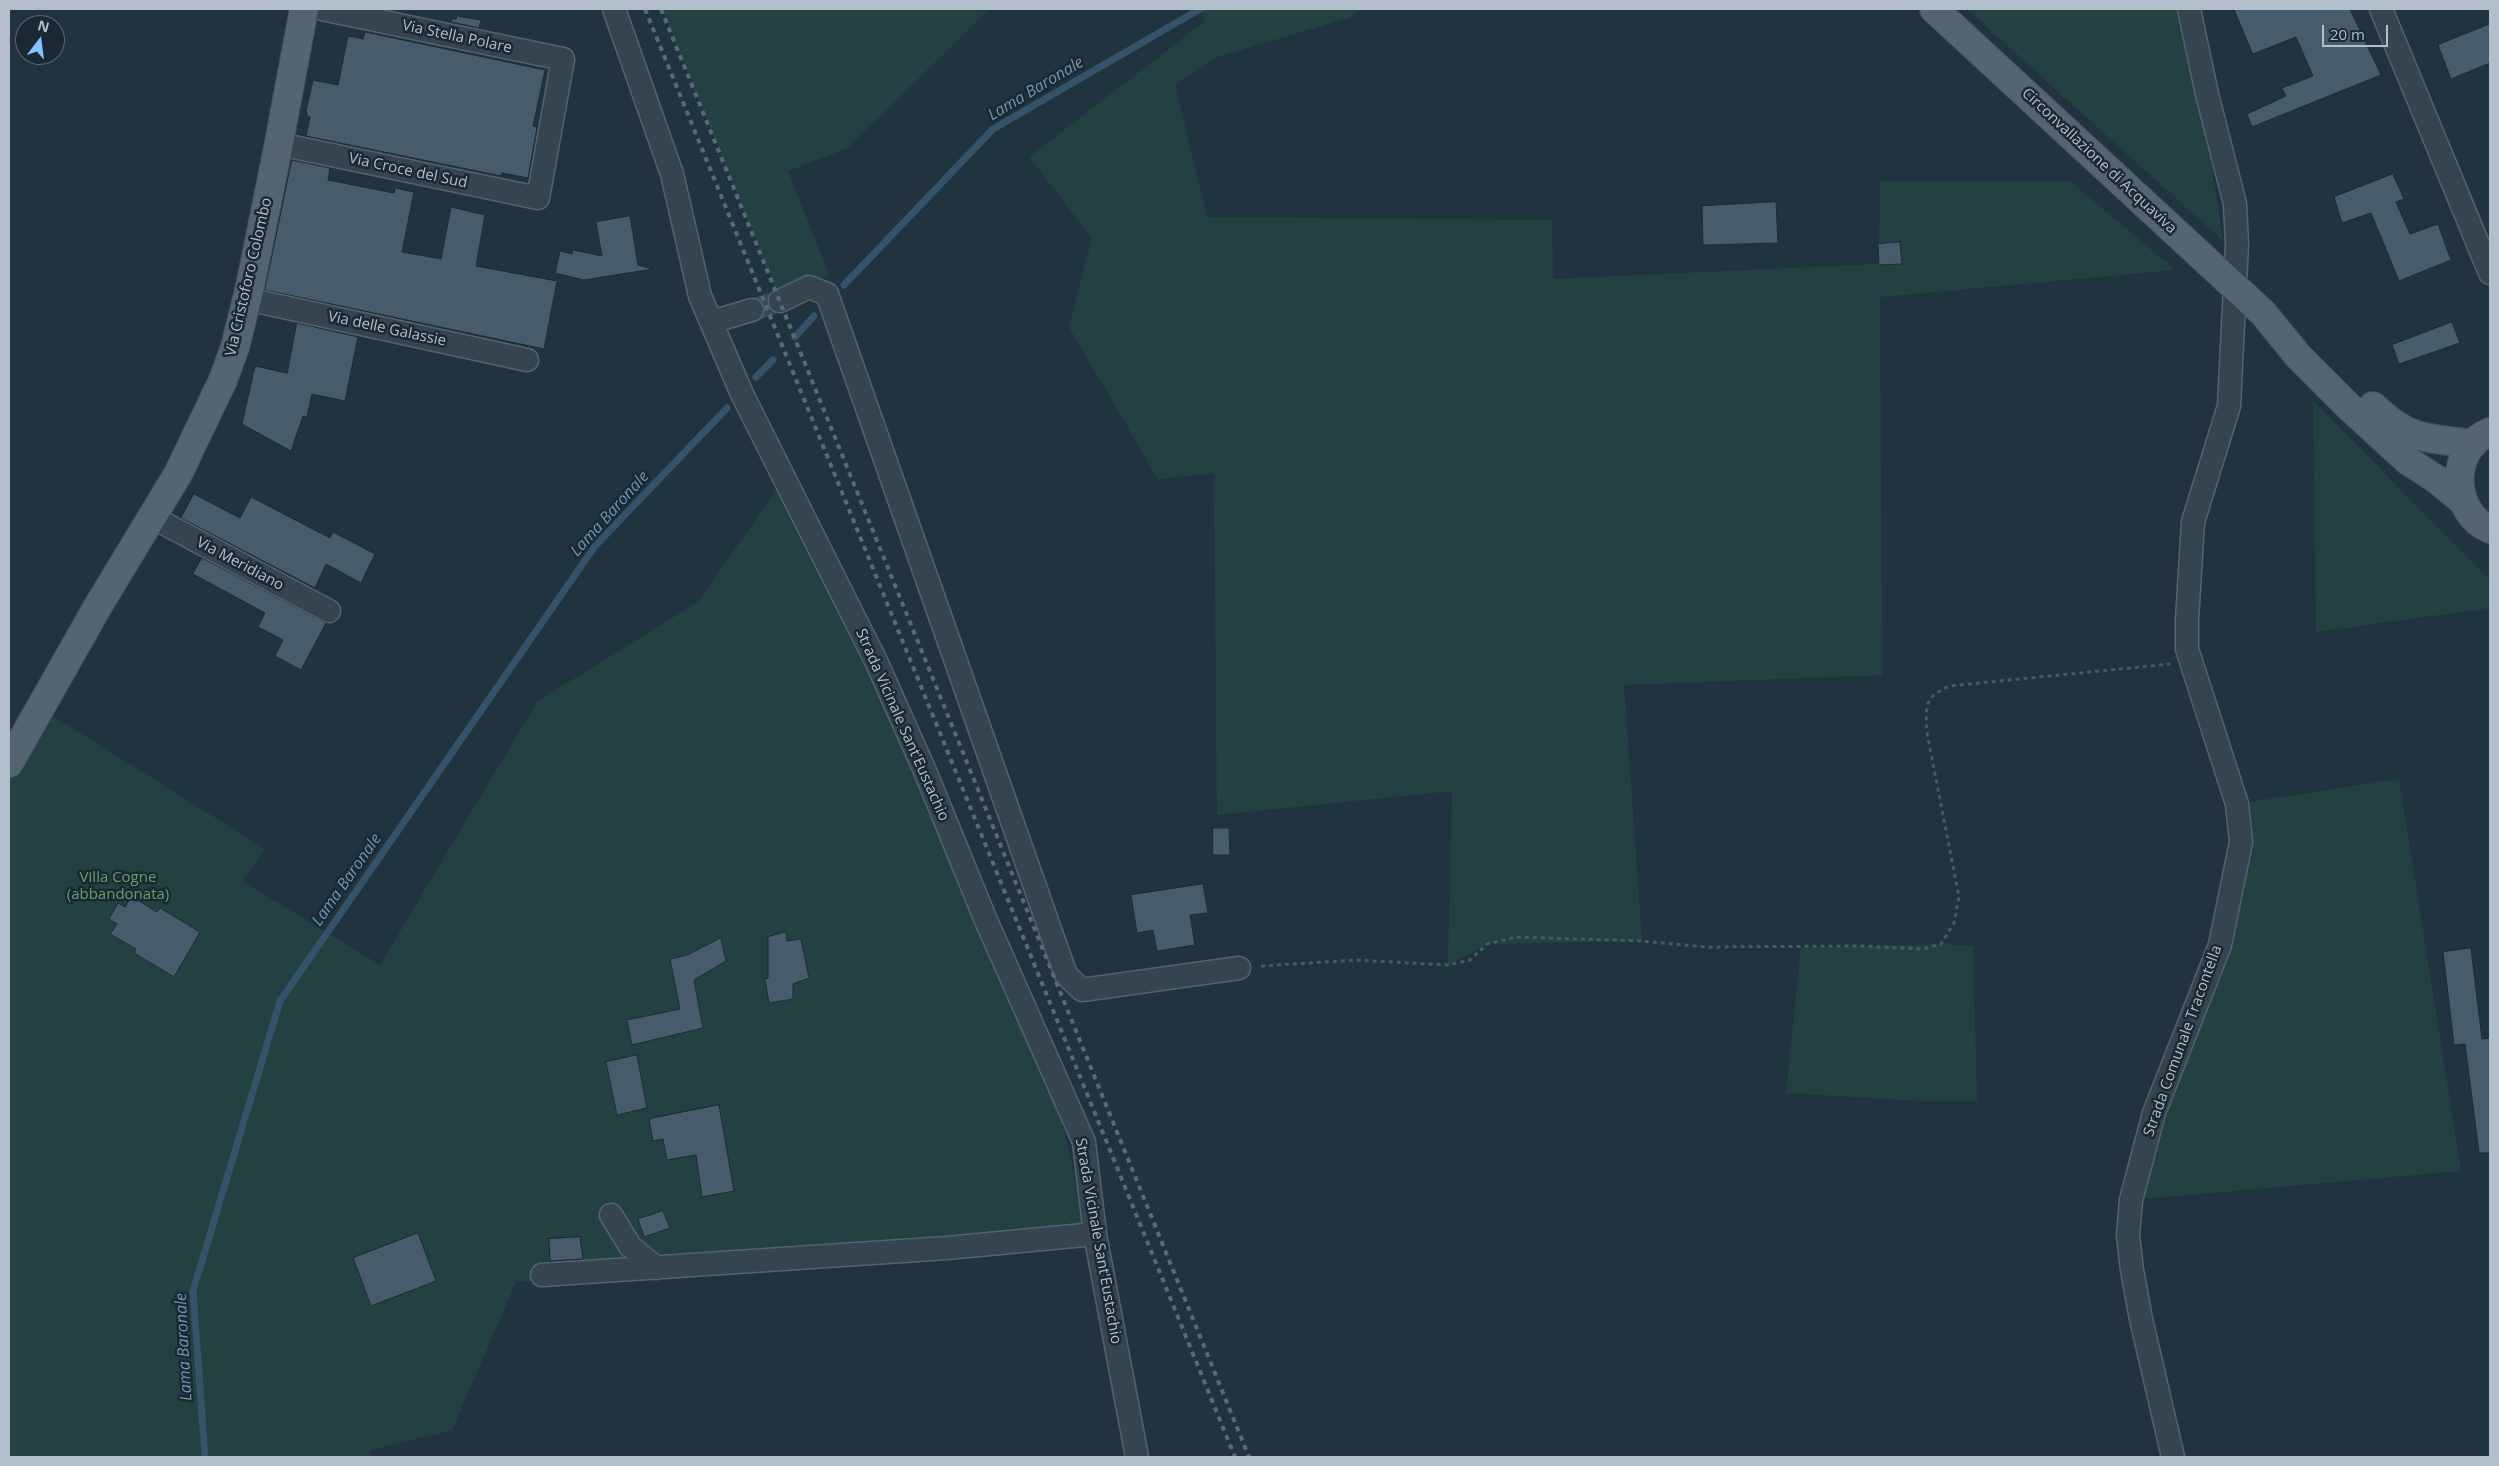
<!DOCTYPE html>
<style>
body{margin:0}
#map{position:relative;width:2499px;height:1466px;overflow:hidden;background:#223340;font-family:"Open Sans",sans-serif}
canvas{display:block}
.frame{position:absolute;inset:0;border:10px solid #b2bfcb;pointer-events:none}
.north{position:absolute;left:15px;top:15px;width:50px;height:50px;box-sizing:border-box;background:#1b2935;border:1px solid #576571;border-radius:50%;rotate:15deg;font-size:14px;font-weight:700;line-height:20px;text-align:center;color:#b2bfcb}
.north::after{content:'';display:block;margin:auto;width:18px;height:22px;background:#83c4ff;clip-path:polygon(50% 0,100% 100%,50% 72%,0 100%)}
.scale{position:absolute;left:2322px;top:25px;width:66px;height:22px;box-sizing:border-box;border:2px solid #b2bfcb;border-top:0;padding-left:6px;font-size:15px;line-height:18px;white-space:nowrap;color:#b2bfcb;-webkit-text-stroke:4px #1b2935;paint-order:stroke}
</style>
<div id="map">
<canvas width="2499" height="1466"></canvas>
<div class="frame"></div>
<div class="north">N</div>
<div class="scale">20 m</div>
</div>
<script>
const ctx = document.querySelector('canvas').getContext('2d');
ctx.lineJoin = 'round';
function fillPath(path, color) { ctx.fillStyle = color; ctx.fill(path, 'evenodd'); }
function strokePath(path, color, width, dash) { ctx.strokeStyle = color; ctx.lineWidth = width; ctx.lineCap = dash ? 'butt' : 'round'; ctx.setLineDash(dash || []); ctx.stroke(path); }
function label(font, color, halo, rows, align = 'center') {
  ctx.font = font + ' "Open Sans",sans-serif'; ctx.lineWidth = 5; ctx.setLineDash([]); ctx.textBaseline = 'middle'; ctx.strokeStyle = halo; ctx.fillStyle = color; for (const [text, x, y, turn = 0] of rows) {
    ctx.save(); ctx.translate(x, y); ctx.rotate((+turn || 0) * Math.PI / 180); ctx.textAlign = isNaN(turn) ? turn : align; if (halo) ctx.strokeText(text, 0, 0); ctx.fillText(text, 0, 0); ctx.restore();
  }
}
fillPath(new Path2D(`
 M662 9H989L848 148 788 171 829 274 780 301Z
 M1201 9H1362L1349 18 1217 57 1175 84 1207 217 1552 220 1553 279 1879 264 1880 181H2070L2175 270 1880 297 1882 675 1624 685 1642 941 1487 944 1448 965 1452 791 1217 815 1214 473 1158 479 1069 327 1092 238 1029 157 1204 22 1208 31Z
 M1967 9H2188L2223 241Z
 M2313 401 2490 580V608L2316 632Z
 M777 489 836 591 1054 1097 1065 1134 1087 1233 516 1282 452 1430 371 1450V1457H9V763L40 708 265 849 242 881 380 965 538 701 698 602Z
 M2399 779 2461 1171 2131 1200 2214 961 2237 804Z
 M1941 944 1973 946 1977 1101H1923L1786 1093 1801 948Z`), '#244141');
strokePath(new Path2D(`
 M844 285 993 129 1200 9
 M795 337 814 316
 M756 377 773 360
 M205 1457 193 1291 280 1001 595 546 727 408`), '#345269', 7);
const building = new Path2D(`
 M2234 9H2350L2381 75 2252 127 2247 114 2286 96 2282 88 2313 76 2296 37 2253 54Z
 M457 16 481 20 479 28 451 22 452 19H456Z
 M2490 24V63L2451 79 2438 45Z
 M365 32 545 70 533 126 537 127 528 178 502 173 501 176 306 136 310 117 307 116 306 111 313 80 338 85 348 36 363 39Z
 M292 160 330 168 328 180 394 193 395 188 414 192 402 252 441 259 451 207 485 215 476 266 557 281 544 349 265 290Z
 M2393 174 2404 199 2396 202 2410 234 2438 224 2451 260 2399 281 2371 213 2342 223 2334 197Z
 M1776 202 1778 243 1703 245 1702 206Z
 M630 216 638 265 653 269 584 280 555 273 560 251 572 254 573 250 602 256 596 222Z
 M1900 242 1902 264 1879 265 1878 244Z
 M2452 322 2460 343 2399 364 2392 345Z
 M297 323 358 337 345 401 312 394 307 417 303 416 291 451 242 424 255 366 287 373Z
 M194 494 240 518 251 497 330 538 333 532 375 554 361 583 326 564 315 588 181 518Z
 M202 558 326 623 301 670 275 656 283 640 258 627 265 613 193 574Z
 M1213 828H1229L1230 855H1213Z
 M1203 884 1208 913 1190 915 1195 945 1157 951 1153 930 1137 933 1131 895Z
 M131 896 157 912 160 908 200 932 174 977 134 953 136 949 110 934 117 924 109 919 118 903 125 907Z
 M786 932 787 941 801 939 809 978 793 984V999L769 1003 765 979 768 978V937Z
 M721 938 726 961 694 980 703 1028 632 1045 627 1020 680 1009 670 959 687 955Z
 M2471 948 2482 1039 2490 1038V1153H2479L2465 1044 2454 1045 2443 952Z
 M637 1055 647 1108 617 1115 606 1062Z
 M719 1105 734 1191 702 1197 696 1155 667 1160 663 1139 653 1141 649 1119Z
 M663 1211 670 1228 644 1237 638 1219Z
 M418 1233 436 1281 371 1306 353 1258Z
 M580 1237 583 1259 550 1261 549 1239Z`);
fillPath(building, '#475b6a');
strokePath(building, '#1d2b37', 1);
strokePath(new Path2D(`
 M752 310 780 301`), '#384855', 22, [22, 11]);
const minor = new Path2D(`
 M614 9 672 174 700 296 742 394 876 661 925 771 985 918 1084 1142 1095 1234 1137 1457
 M2381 9 2490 273
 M279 144 538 198 563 59 322 9
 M247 299 527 360
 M780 301 809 287 827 294 1066 975 1082 990 1239 968
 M711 322 752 310
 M152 517 329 611
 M611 1215 630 1246 656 1268
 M542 1275 947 1248 1095 1234
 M2173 1457 2141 1319 2132 1270 2128 1235 2131 1200 2154 1113 2220 945 2241 842 2237 804 2187 649V620L2193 522 2229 406 2237 244 2235 204 2207 94 2189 9`);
const major = new Path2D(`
 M1934 9 2263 313 2299 357 2348 406 2408 461 2436 479 2464 502
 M2373 406C2410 442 2427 437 2473 444
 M2490 432C2449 447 2450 513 2490 529
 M9 763 98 606 178 474 223 380 235 347 249 291 277 153 304 9`);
strokePath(minor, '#54626e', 25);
strokePath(major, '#42505c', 30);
strokePath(new Path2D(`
 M1261 966 1355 960 1448 965 1470 960 1487 944 1516 937 1642 941 1705 947 1862 946 1923 949 1941 944 1954 923 1959 897 1927 733C1926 706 1923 698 1949 686L2170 664`), '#425d5c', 3, [4, 4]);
strokePath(minor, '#364450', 22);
strokePath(major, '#546470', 28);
strokePath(new Path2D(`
 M645 9 1235 1457
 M661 9 1249 1457`), '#586977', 4, [5, 5]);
label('15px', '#b2bfcb', '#1b2935', [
 ["Via Stella Polare",457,37,12],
 ["Circonvallazione di Acquaviva",2099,161,43],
 ["Via Croce del Sud",408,171,12],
 ["Via Cristoforo Colombo",249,277,-77],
 ["Via delle Galassie",387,329,12],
 ["Via Meridiano",240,564,28],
 ["Strada Vicinale Sant'Eustachio",902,725,66],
 ["Strada Comunale Tracontella",2183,1041,-70],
 ["Strada Vicinale Sant'Eustachio",1098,1241,80]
]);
label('15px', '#679e6c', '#1b2935', [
 ["Villa Cogne",118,878],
 ["(abbandonata)",118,895]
]);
label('italic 16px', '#7095b1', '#1b2935', [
 ["Lama Baronale",1036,89,-31],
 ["Lama Baronale",610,514,-48],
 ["Lama Baronale",347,880,-55],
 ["Lama Baronale",184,1347,-93]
]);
</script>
